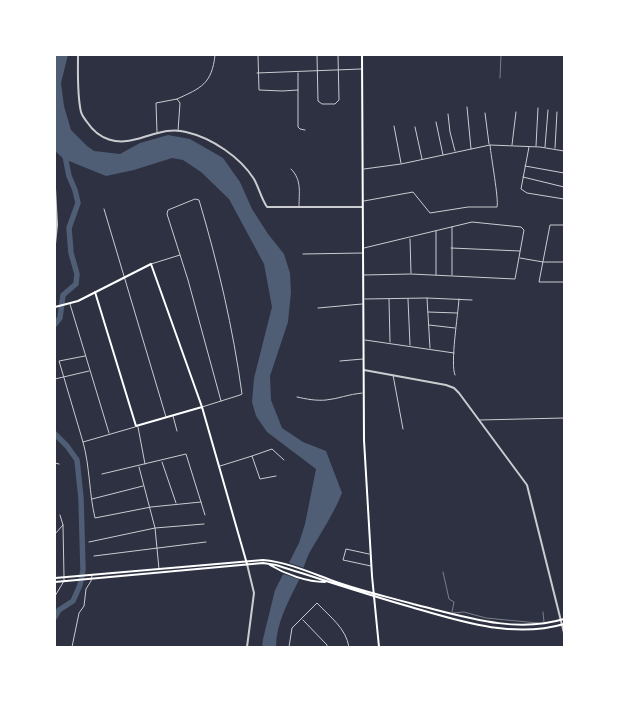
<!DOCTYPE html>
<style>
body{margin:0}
#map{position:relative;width:619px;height:702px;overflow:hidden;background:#2d3142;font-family:"Source Serif 4",serif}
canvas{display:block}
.frame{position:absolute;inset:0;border:56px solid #fff;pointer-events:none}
</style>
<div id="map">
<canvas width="619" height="702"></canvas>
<div class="frame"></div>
</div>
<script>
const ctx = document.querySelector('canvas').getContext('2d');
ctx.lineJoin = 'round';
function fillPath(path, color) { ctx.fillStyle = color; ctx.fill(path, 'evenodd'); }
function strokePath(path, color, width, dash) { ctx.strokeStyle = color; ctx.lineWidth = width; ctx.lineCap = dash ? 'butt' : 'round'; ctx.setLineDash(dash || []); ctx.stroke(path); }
fillPath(new Path2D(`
 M55 55H68L61 83 64 106 71 130 87 146 94 151 120 154 140 143 168 135 190 139 223 158 240 182 252 209 268 234 284 254 290 273 291 292 288 322 270 376 271 400 282 428 303 442 326 451 342 493C334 513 322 531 311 550 305 560 303 572 298 582 288 602 276 624 276 647H262L263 639 275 590 299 543 305 524 316 469 267 432 256 416 252 402 254 378 272 307 264 264 229 199 201 172 183 160 172 158 134 170 106 176 64 159 55 151Z`), '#4f5d75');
fillPath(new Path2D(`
 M286 562 305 568 302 580 280 573Z`), '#2d3142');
strokePath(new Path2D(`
 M55 324 60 318 63 295 76 284 77 274 71 253 69 228 78 203 75 190 69 176 64 151
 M55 434 67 446 77 460 81 498 83 570 80 585 73 601 59 610 55 617`), '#4f5d75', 5.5);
strokePath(new Path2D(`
 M500 78 501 55
 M443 572 449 599 454 602 452 612
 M543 612 544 622
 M453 613 464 612 486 618 538 623`), '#caccd0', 0.5);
strokePath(new Path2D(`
 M258 55 259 90 282 91 298 90
 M317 55 318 101 322 104H335L339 100 338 55
 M257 73 361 69
 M298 73V127L300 129 305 130
 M177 99C201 88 212 84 215 55
 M467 107 471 149
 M485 113 489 144
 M448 114 450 132 455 151
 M436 122 443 155
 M394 126 401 163
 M415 127 422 159
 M157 132 156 103 177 99 180 103 178 131
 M512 145 516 112
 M536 146 538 108
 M529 147 521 189 527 193 564 199
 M545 147 548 110
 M555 148 557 112
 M525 166 564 173
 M291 169C302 180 299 192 299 207
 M364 169 401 164 490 145 540 147 564 151
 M523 177 564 187
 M364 201 413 192 430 213 468 207H497C499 200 491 157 490 145
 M104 209 166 417
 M564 225H550L539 282H564
 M452 227V275
 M436 231V275
 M410 239 411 273
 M451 248 520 251
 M303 254 363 253
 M520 258 543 262H564
 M151 264 180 255
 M364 275 411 274 515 279 524 230 521 227 472 222 364 248
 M427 298 430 348
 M365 299 427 298 472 300
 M389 299 390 342
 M408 299 410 345
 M70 304 109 433
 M318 308 362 304
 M428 312 457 313
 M429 325 455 328
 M365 340 454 353
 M85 356 59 361 83 442 135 427
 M340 361 363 359
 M393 375 403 429
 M455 375C450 364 458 315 459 299
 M55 379 89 371
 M297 397C306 399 316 401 326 400 338 399 349 394 362 393
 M202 407 240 395 242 394C233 328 218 264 199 200L195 199 168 210 167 214 188 280 221 401
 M173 416 177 431
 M480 420 564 418
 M138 427 145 464
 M83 442C90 467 89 493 95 518L151 507 201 502
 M252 456 272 449 284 460
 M162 462 176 503
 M55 463 59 464
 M220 466 252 456 260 479 276 476
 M139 467 155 528 159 569
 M102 474 186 454 205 515
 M92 499 143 486
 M55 534 63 525
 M89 542 155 528 204 524
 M369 554 346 549 343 560 371 566
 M94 556 206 542
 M55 596 64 581V577L63 525 60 515
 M303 620 327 645V647
 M72 647 79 613 84 606 86 589 91 581 92 575
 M289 647 292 628 317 603C330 617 346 628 349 647`), '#caccd0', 1);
strokePath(new Path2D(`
 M78 55C78 73 77 95 81 112 82 116 85 119 87 122 99 140 117 145 137 139 153 135 169 127 186 132 212 138 240 157 254 179 259 188 261 198 267 207H362
 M55 188 57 225 55 244
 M364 370 446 385 454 388 459 393 527 485 564 633
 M247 647 254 593 247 564`), '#caccd0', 2);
strokePath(new Path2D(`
 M362 55 364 440 372 576 379 647
 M95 292 136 426 202 407
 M55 307 78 301 151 264 202 407 247 564`), '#fff', 2);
strokePath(new Path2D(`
 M270 565C285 574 307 582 325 582
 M55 578 263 560C286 562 307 571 328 579 356 590 385 596 413 604 462 616 514 634 564 619
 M55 582 263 563 276 565C321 579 365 594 411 607 459 621 513 639 564 624`), '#fff', 2);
</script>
